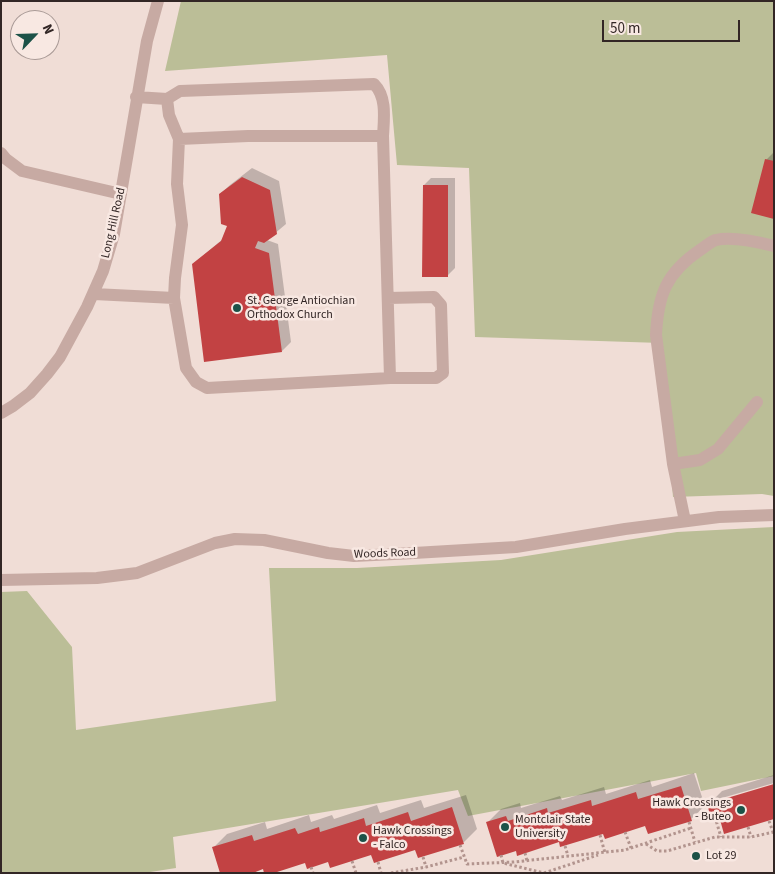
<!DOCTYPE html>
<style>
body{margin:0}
#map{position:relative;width:775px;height:874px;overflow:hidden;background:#f0ddd6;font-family:"Source Sans 3",sans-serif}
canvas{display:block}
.frame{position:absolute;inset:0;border:2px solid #322625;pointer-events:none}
.north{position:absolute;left:10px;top:10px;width:50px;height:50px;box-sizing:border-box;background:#f8e8e2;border:1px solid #a99a96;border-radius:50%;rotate:66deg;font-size:14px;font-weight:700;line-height:20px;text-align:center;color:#322625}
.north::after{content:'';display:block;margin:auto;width:18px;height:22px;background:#1c5248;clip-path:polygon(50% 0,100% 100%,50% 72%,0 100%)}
.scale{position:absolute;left:602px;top:20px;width:138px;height:22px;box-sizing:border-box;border:2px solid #322625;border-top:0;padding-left:6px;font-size:15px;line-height:18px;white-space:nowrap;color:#322625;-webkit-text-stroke:4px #f8e8e2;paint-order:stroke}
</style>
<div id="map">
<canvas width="775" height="874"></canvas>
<div class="frame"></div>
<div class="north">N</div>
<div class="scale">50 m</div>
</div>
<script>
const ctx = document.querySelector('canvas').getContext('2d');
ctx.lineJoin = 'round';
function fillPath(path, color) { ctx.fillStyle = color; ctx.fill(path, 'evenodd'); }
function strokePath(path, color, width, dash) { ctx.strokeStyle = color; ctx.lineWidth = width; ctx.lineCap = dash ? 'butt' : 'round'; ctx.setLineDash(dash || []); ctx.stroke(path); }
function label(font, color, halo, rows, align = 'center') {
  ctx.font = font + ' "Source Sans 3",sans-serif'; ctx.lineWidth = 5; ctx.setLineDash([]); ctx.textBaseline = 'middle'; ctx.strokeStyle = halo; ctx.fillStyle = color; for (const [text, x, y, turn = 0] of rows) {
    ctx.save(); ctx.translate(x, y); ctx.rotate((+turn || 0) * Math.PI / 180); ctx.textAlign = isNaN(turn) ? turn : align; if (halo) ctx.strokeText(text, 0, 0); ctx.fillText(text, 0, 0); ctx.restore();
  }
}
fillPath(new Path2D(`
 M181 1H774V496L762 494 673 497 661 343 475 337 469 168 397 165 387 55 165 71Z
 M774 527V776L701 791 696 773 468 816 458 790 173 837 176 868 144 873H1V592L27 591 72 647 76 730 276 701 269 568H357L501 560 677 532Z`), '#bbbe97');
fillPath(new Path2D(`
 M773 153H774V217L766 160Z
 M252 168 279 181 286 224 267 240 278 244 291 342 282 351 193 264 224 238 228 225 220 194 230 185Z
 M431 178H455V268L448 275 424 185Z
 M694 773 705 806 691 819 646 824 517 849 487 823 501 809 520 803 521 808 560 796 562 800 604 787 606 794 650 780 652 787Z
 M774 775V783L722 798 719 814 708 805 722 791Z
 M466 795 477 829 464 842 419 857 416 848 329 860 306 861 264 868 213 848 227 834 265 822 267 829 309 815 311 822 332 815 334 819 377 805 380 813 421 800 424 808Z`), '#0003');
fillPath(new Path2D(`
 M765 159 774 161V219L751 213Z
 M242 177 270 190 277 234 264 243 258 241 255 248 269 253 282 352 204 362 192 264 221 241 227 226 221 224 219 194Z
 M423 185H448V277H422Z
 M774 784V819L724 834 719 816 711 818 707 804Z
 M681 786 692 821 648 834 645 826 605 839 603 834 560 847 559 842 517 856 516 851 497 857 486 822 506 816 508 821 547 808 548 813 591 800 592 806 636 792 638 799Z
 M452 807 464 844 418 858 415 850 374 863 371 855 330 868 328 862 307 869 305 863 274 873H264L263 869 253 873H220L212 847 252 835 254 841 295 828 298 834 319 827 320 832 364 818 366 826 408 812 411 821Z`), '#c24243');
strokePath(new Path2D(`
 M715 817 721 837
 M769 821 773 832
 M689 822 695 842
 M748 827 751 837
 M625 832 631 848
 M600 835 605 853H604
 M646 844 657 851H667L715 837H751L774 832
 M460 845 467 864 514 862 625 850 691 828
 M565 846 568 856
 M525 853 527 861
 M501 855 503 863 544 873
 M423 857 426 867
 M352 861 356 873
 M378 862 381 873
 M311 867 313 873
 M391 873 426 867 464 857
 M544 873 598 855`), '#b2948e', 3, [2.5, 2.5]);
strokePath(new Path2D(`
 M136 97 167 99 180 91 374 84C387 97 384 118 383 136H248L179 139 169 115 167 99
 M383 136 390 378
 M179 139 177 184 182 225 175 278 174 298 186 368 196 382 207 388 390 378H436L443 373 441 305 434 297 388 298
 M1 153 6 159 22 171 121 194
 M94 294 174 298
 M1 413 13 406 30 393 47 374 60 357 87 307 103 271 114 234 147 41 158 1
 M673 464 700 460 718 449 757 402
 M685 521 673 464 656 335C658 295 666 273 700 250 705 247 711 241 716 240 732 236 758 242 774 246
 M1 580 97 578 137 573 215 543 235 539 264 540 328 553 354 556 414 553 516 547 625 529 719 517 774 515`), '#c7aaa3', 12);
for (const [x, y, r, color] of [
 [237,308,5,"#1c5248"],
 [741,810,5,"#1c5248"],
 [505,827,5,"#1c5248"],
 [363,838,5,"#1c5248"],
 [696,856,5,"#1c5248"]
]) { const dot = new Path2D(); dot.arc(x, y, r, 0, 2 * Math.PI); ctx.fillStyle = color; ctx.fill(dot); strokePath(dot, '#f8e8e2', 2); }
label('12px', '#322625', '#f8e8e2', [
 ["Long Hill Road",114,223,-77],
 ["Woods Road",385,554,-2]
]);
label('12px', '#322625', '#f8e8e2', [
 ["St. George Antiochian",247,301],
 ["Orthodox Church",247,315],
 ["Hawk Crossings",731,803,"right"],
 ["- Buteo",731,817,"right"],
 ["Montclair State",515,820],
 ["University",515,834],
 ["Hawk Crossings",373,831],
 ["- Falco",373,845],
 ["Lot 29",706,856]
], 'left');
</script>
